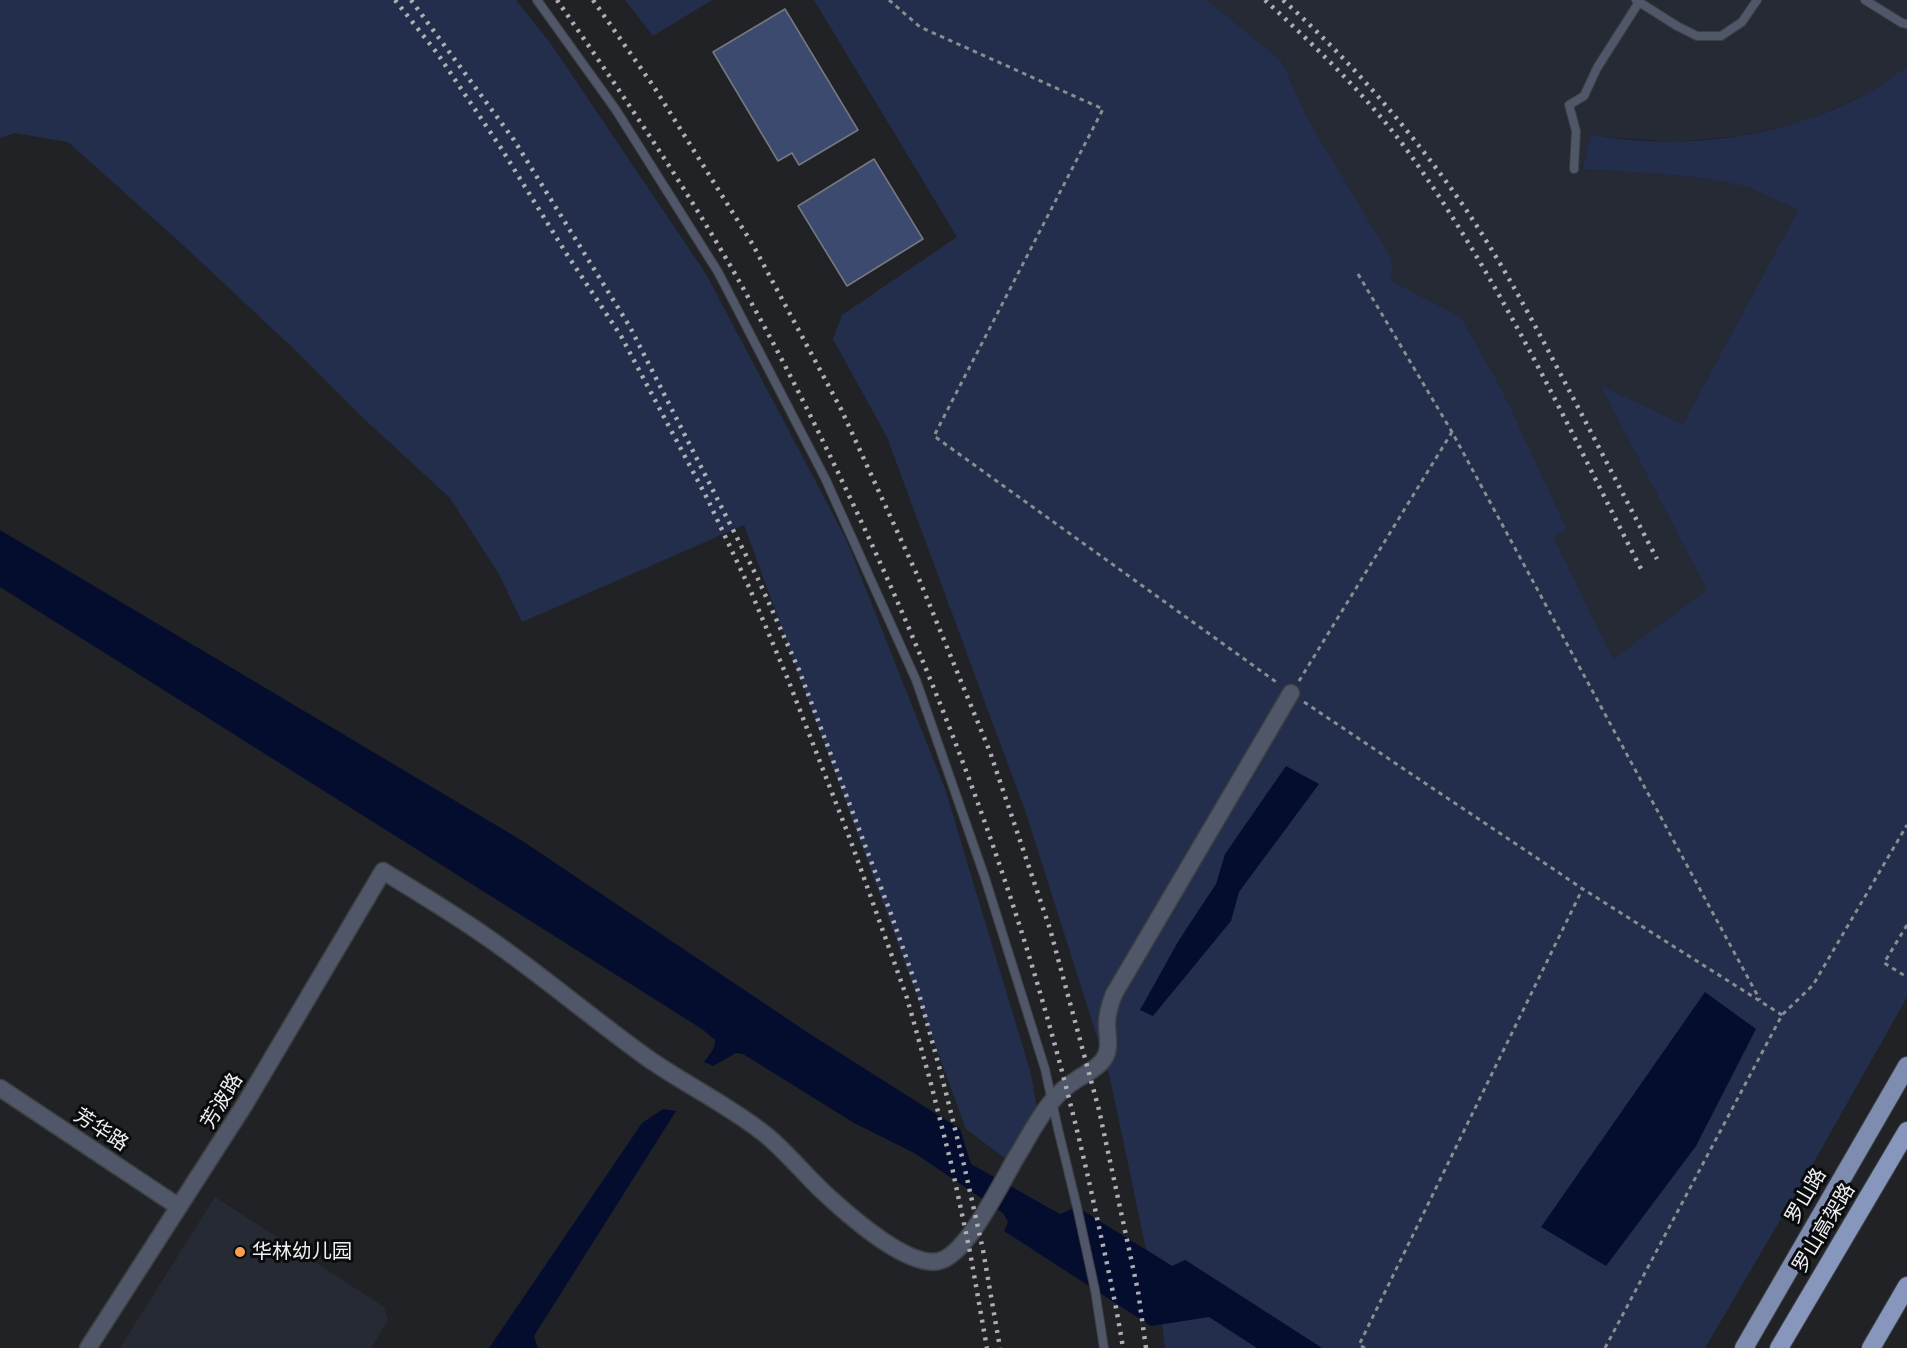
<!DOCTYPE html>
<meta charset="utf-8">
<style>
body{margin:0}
canvas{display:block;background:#202226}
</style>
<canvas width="1907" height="1348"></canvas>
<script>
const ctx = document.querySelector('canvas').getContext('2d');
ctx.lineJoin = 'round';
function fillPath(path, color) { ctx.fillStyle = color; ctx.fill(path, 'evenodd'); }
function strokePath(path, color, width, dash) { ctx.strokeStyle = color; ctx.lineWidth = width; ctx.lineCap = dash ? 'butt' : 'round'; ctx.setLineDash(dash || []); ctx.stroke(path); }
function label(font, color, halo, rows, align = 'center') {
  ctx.font = font + ' "Crimson Pro","Noto Sans SC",serif'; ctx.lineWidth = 6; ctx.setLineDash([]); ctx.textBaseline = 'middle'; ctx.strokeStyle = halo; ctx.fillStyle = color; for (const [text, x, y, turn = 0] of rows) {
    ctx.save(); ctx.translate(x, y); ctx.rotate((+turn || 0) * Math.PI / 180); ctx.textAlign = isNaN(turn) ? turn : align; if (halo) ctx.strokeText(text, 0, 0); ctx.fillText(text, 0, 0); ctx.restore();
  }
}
fillPath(new Path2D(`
 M1207 0H1907V67L1863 96 1803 122 1739 136 1675 142 1609 137 1591 134 1584 169 1661 174 1710 179 1748 187 1798 210 1683 424 1600 385 1707 590 1613 659 1552 537 1567 529 1502 390 1461 317 1391 281 1308 120 1281 60Z
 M215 1197 384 1307 388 1320 371 1348H120Z`), '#262a34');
fillPath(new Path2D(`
 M0 0H516L551 44 706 274 846 539 945 789 1031 1074 1037 1109 1006 1159 966 1129 744 525 522 622 499 574 450 498 361 416 294 349 182 244 68 142 15 133 0 138Z
 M625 0H712L653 36Z
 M814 0H1207L1281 60 1308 120 1392 260 1391 281 1461 317 1502 390 1567 529 1553 537 1613 659 1707 590 1600 385 1683 424 1798 210 1748 187 1710 179 1661 174 1583 169 1591 134C1681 152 1779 138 1861 97 1877 88 1892 76 1907 67V997L1810 1169 1705 1348H1322L1186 1260 1172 1266 1146 1249 1110 1078 1027 816 887 437 833 339 842 315 957 237Z
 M1209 1317 1257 1348H1165L1162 1324Z`), '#232e4c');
fillPath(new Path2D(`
 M0 530 521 840 810 1034 960 1129 971 1164 1060 1214 1077 1207 1172 1266 1185 1260 1322 1348H1257L1209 1317 1151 1326 1004 1231 1008 1222 1003 1213 916 1154 854 1123 743 1054 736 1053 713 1066 704 1062 714 1048 715 1040 702 1029 0 587Z
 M1286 766 1319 784 1239 892 1231 921 1153 1016 1140 1010 1179 940 1216 884 1225 854Z
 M1705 992 1756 1029 1696 1146 1606 1266 1541 1227Z
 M663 1109 676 1111 534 1336 538 1348H489L642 1123Z`), '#050d2e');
const building = new Path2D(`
 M785 9 858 130 799 165 792 153 778 161 713 52Z
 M874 159 923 239 847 286 798 206Z`);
fillPath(building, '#3c4a70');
strokePath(building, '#76797f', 1.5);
const service = new Path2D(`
 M537 0 616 110 718 272 825 478 916 680 985 878 1045 1069 1058 1129 1077 1207 1095 1290 1104 1348
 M1636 0 1677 26 1697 36H1721L1742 22 1757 0
 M1865 0 1902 23 1907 24
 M1574 169 1576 131 1569 105 1584 96 1597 68 1639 2`);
const minor = new Path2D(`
 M0 1088 179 1207
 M88 1348 245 1104 383 871C419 893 456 915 491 940 544 977 593 1019 646 1057 684 1084 729 1105 766 1135 789 1154 808 1179 831 1199 853 1219 909 1268 939 1261 967 1255 1002 1181 1017 1156 1028 1138 1039 1116 1053 1100 1059 1093 1068 1085 1076 1080 1086 1073 1097 1069 1104 1059 1111 1048 1107 1036 1107 1024 1107 1013 1110 1004 1114 994L1291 693`);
const primary = new Path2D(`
 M1744 1348 1907 1066`);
const trunk = new Path2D(`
 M1779 1348 1907 1131
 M1871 1348 1907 1286`);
strokePath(service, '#3d3f43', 10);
strokePath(minor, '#3d3f43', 19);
strokePath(primary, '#3d3f43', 20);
strokePath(trunk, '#3d3f43', 20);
strokePath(new Path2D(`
 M889 0 920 27 1103 109 934 436 1279 684
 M1358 274 1452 432 1760 1000
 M1299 681 1452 432
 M1304 702 1583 889 1782 1015
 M1907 925 1884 963 1907 977
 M1365 1348 1359 1345 1582 890
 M1605 1348 1782 1015 1813 985 1907 825`), '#8a8c90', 3, [4.5, 4.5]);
strokePath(service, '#505768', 8);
strokePath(minor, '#505768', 16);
strokePath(primary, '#7d8caf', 18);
strokePath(trunk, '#8696bd', 18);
strokePath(new Path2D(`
 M395 0 437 53 501 148 566 253 621 336 707 498 749 587 787 677 850 839 907 998 930 1080 952 1167 970 1252 987 1348
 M411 0 514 140 630 327 759 581 799 670 891 914 919 994 942 1077 964 1165 983 1250 1000 1348
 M557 0C616 85 675 171 727 260 773 339 814 421 853 504 958 726 1039 955 1092 1195 1103 1246 1115 1297 1123 1348
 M593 0 654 87 753 245 841 409 919 579 990 752 1050 929 1099 1110 1138 1291 1146 1348
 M1265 0C1320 51 1376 104 1419 167 1507 293 1571 433 1641 569
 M1283 0C1352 62 1412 132 1465 208 1505 267 1538 331 1571 394 1600 449 1628 504 1657 559`), '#adafb2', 4.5, [3, 6]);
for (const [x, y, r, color] of [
 [240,1252,6,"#fb9e51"]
]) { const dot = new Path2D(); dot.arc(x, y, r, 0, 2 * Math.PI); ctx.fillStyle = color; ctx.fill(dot); strokePath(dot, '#0a0b0d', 2); }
label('20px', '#eef0f3', '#0a0b0d', [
 ["芳波路",222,1101,-59],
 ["芳华路",101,1130,33],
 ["罗山路",1806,1196,-60],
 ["罗山高架路",1824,1228,-59]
]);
label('20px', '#eef0f3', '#0a0b0d', [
 ["华林幼儿园",252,1252]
], 'left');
</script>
